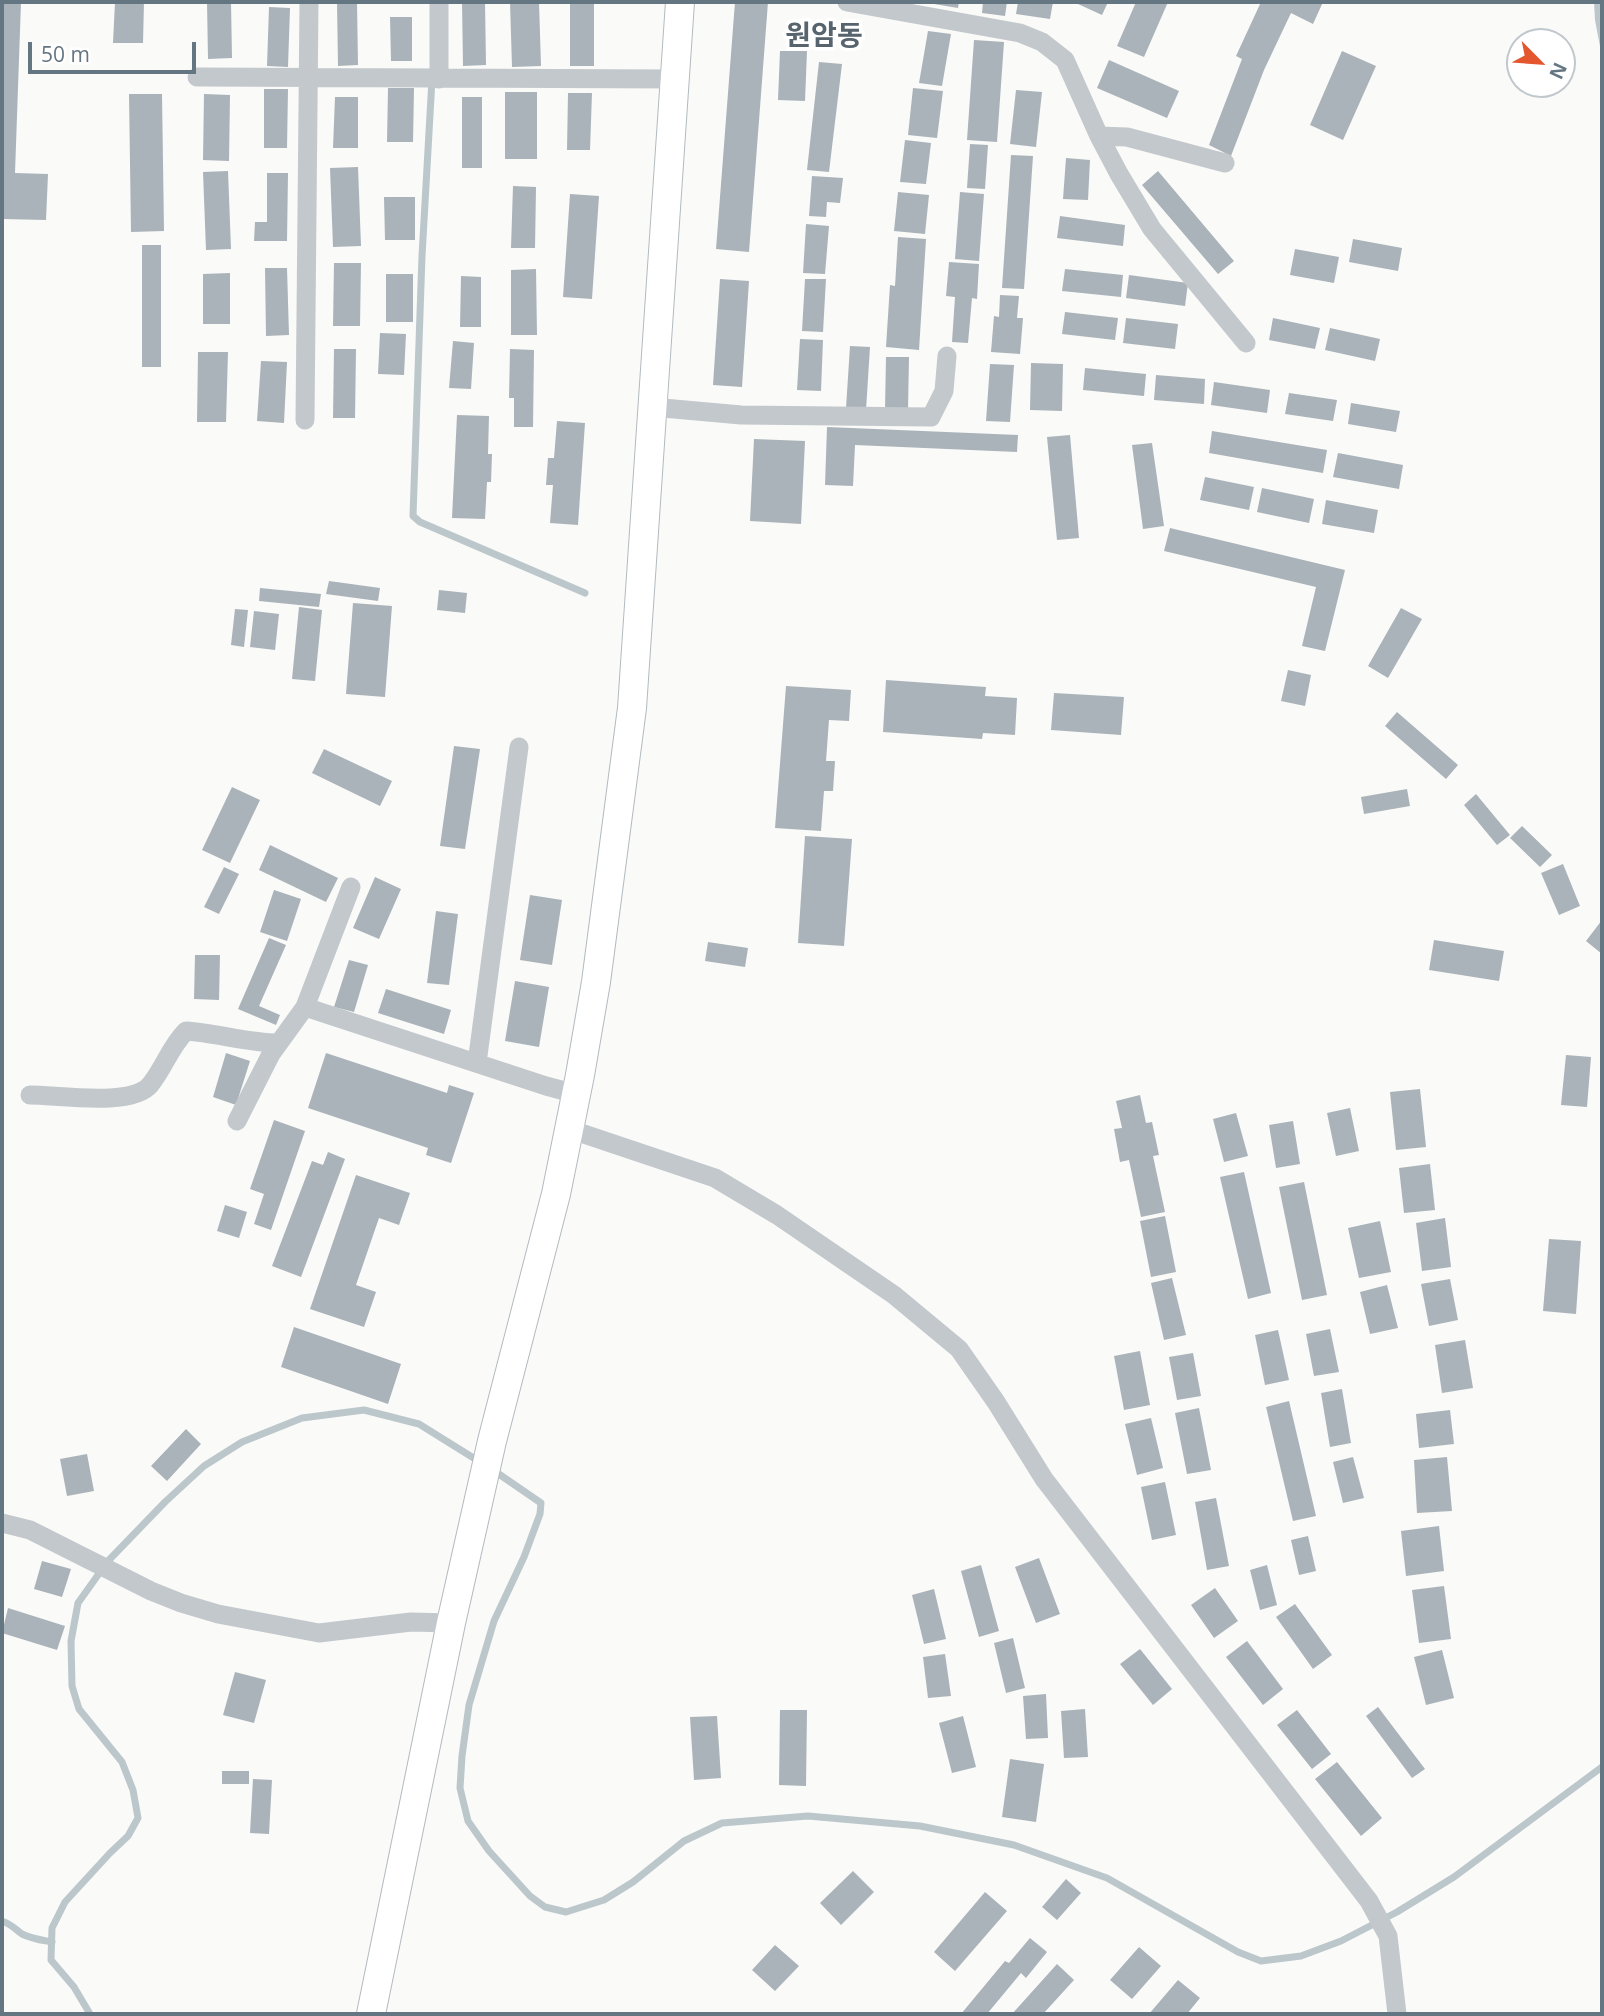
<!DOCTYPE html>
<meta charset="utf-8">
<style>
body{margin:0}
#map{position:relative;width:1604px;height:2016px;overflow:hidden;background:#fafaf8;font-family:"Open Sans",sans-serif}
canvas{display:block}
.frame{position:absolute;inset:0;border:4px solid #657683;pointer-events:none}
.north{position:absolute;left:1506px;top:28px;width:70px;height:70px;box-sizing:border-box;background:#fff;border:2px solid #c1c8cd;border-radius:50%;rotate:115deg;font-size:19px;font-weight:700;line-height:28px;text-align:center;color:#657683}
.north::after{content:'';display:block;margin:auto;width:24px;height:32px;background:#e4572e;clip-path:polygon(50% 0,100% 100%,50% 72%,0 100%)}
.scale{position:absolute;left:28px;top:42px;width:168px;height:32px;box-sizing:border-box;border:4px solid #657683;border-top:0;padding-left:9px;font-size:21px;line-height:24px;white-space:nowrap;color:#657683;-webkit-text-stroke:5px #fff;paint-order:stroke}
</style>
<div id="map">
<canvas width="1604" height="2016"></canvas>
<div class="frame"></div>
<div class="north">N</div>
<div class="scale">50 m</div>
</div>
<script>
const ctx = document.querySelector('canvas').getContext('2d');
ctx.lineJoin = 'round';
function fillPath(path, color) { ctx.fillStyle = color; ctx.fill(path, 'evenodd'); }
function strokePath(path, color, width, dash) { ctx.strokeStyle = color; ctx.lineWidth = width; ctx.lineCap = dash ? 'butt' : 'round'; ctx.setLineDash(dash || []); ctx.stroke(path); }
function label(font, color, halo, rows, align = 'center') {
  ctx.font = font + ' "Open Sans","Noto Sans KR",sans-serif'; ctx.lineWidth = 7; ctx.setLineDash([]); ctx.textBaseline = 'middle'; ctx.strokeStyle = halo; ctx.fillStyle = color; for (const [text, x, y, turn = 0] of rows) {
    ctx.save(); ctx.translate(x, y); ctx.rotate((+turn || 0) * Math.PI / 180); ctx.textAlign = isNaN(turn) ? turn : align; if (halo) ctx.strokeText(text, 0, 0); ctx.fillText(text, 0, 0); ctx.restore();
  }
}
fillPath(new Path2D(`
 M1594 2H1602V57L1595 20Z`), '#bbc7cb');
strokePath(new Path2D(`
 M432 79 422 256 413 516 420 522 585 593
 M493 1470 541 1503 540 1514 524 1557 494 1621 469 1705 462 1756 460 1788 468 1821 489 1851 530 1896 545 1907 566 1912 604 1900 633 1882 684 1841 722 1823 808 1816 920 1826 1014 1845 1107 1878 1238 1952 1261 1961 1301 1956 1341 1941 1397 1912 1454 1877 1602 1767
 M2 1921C11 1924 15 1929 22 1934 32 1939 41 1940 52 1942
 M90 2014 74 1987 51 1960 52 1928 65 1902 110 1853 128 1836 138 1818 133 1790 122 1762 79 1709 72 1686 71 1641 78 1603 108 1561 165 1502 204 1466 242 1442 302 1418 364 1410 419 1424 480 1462`), '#bbc7cb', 7);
fillPath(new Path2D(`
 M2 2H21L15 173 48 174 46 220 2 219Z
 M115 2H144L143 43H113Z
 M207 2H231L232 58 208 59Z
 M337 2H357L358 65 338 66Z
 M462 2H485L486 65 463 66Z
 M510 2H539L541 66 512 67Z
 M570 2H594V66H570Z
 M735 2H768L749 252 716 249Z
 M934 2H959L958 8 934 4Z
 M983 2H1007L1005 16 982 13Z
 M1018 2H1053L1050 19 1016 14Z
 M1079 2H1108L1102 15 1078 4Z
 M1136 2H1168L1144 57 1117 46Z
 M1261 2H1323L1313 24 1291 13 1264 70 1231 156 1209 145 1242 59 1236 56Z
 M269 7 290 8 288 67 267 66Z
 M390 17H412V61H391Z
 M928 31 951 34 942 86 919 83Z
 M974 40 1004 42 997 142 967 140Z
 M780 51H807L805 101 778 100Z
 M1342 51 1376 66 1343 140 1310 125Z
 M1109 60 1179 91 1167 118 1097 88Z
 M819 62 842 64 829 172 807 170Z
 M388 88H414L413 142H387Z
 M913 88 943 91 937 138 908 135Z
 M264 89H288L287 148H264Z
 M1016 90 1042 92 1036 147 1010 144Z
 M505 92H537V159H505Z
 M568 93H592L590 150H567Z
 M129 94H162L164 231 131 232Z
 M204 94 230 95 229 161 203 160Z
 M335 97H358V148H333Z
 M462 97H482V168H462Z
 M905 140 931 143 926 184 900 182Z
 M970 144 988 145 985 189 967 188Z
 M1011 155 1033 156 1024 289 1002 288Z
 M1066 158 1090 160 1088 200 1063 199Z
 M358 167 361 246 333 247 330 168Z
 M228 171 231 249 206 250 203 172Z
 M1158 171 1234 261 1218 274 1142 185Z
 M267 173H288L287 241H254L255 222H267Z
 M812 176 843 178 840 203 827 202 826 217 809 216Z
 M513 186 536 187 535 248H511Z
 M898 192 929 195 925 234 894 231Z
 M960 192 984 194 979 261 955 259Z
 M570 194 599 196 592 299 563 297Z
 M384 197H415V240H385Z
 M1060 216 1125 225 1123 246 1057 238Z
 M806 224 829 226 825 274 803 273Z
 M898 237 926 239 919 350 886 347 890 285 895 286Z
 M1353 239 1402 248 1398 271 1349 262Z
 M142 245H161V367H142Z
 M1295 249 1339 257 1334 283 1290 275Z
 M949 262 979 264 977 299 972 298 968 343 952 342 955 297 946 296Z
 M334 263H361L360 326H333Z
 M265 268H287L289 335 266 336Z
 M536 269 537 335H511V270Z
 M1065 269 1123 275 1121 297 1062 291Z
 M230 273V324H203V274Z
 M386 274H413V322H386Z
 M1129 275 1188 283 1185 306 1126 298Z
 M461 276 481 277V327H460Z
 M720 279 749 281 742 387 713 385Z
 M805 279H826L823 332 802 331Z
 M1000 295 1019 296 1017 318H1023L1020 354 991 352 994 316 999 317Z
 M1065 312 1118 318 1115 340 1062 334Z
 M1126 318 1178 324 1175 349 1123 343Z
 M1273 318 1320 328 1315 349 1269 340Z
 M1330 328 1380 339 1375 361 1325 350Z
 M380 333 406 334 404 375 378 374Z
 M800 339 823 340 821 391 797 390Z
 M453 341 474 343 471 389 449 388Z
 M850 346 870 347 866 410 846 408Z
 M334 349H356L355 418H333Z
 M510 349 534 350 533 427H514V398H509Z
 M198 352H228L226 422H197Z
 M886 357H909L908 410H885Z
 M261 361 287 362 284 423 257 421Z
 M1031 363 1063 364 1062 411 1030 410Z
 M990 364 1014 365 1010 422 986 421Z
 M1085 368 1146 374 1144 396 1083 390Z
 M1156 375 1205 379 1204 404 1154 400Z
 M1214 382 1270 390 1267 413 1211 405Z
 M1289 393 1337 400 1333 421 1285 414Z
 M1351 403 1400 411 1396 432 1348 424Z
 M457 415 489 416 488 454H492L491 482H487L485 519 452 518Z
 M557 421 585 423 578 525 550 523 553 485H546L548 458H554Z
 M827 427 1018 435 1017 452 855 445 853 486 825 485Z
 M1212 431 1327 450 1323 473 1209 453Z
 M1070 435 1079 538 1057 540 1047 437Z
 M754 439 805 441 801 524 750 521Z
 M1152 443 1164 526 1143 529 1132 445Z
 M1338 453 1403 465 1399 489 1333 477Z
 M1205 477 1254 487 1249 510 1200 500Z
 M1262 488 1314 499 1309 523 1257 512Z
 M1326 500 1378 510 1374 533 1322 524Z
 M1170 528 1345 570 1325 651 1302 646 1316 587 1164 551Z
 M329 581 380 588 378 601 326 594Z
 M260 588 321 594 319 607 259 601Z
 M439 590 467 593 465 613 437 610Z
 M353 603 392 606 385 697 346 694Z
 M299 607 322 610 315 681 292 679Z
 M1401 608 1422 619 1388 678 1368 666Z
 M235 609 248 610 244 647 231 645Z
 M254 611 279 614 275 650 250 647Z
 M1288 670 1311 675 1305 706 1281 701Z
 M886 680 986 687 985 696 1017 698 1015 735 983 733 982 739 883 732Z
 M786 686 851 690 849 721 829 720 826 761H835L833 791H824L821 831 775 828Z
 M1054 693 1124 697 1121 735 1051 730Z
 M1397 712 1458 765 1446 779 1385 726Z
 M454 746 480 749 465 849 440 846Z
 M324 749 392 781 380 806 312 773Z
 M232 787 260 800 230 863 202 850Z
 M1407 789 1410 806 1364 814 1361 797Z
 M1476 794 1510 835 1497 845 1464 805Z
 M1522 826 1552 855 1540 867 1510 838Z
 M805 836 852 839 844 946 798 943Z
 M270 845 338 878 326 902 259 870Z
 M1563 864 1580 906 1559 915 1541 873Z
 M224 867 239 874 219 914 204 907Z
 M375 877 401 889 379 939 353 928Z
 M274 890 301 899 287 941 260 932Z
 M530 895 562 900 552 965 520 960Z
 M436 911 458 914 449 985 427 983Z
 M1602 920V954L1586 941Z
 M269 938 286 945 259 1006 280 1015 276 1025 238 1009Z
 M1434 940 1504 951 1499 981 1429 970Z
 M708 942 748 948 745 967 705 961Z
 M195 955H220L219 1000 194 999Z
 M349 960 368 965 354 1012 334 1007Z
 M515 981 549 987 539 1047 505 1041Z
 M386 989 451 1010 444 1034 378 1013Z
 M226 1053 250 1061 236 1105 213 1097Z
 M326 1053 447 1093 449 1085 474 1093 451 1163 426 1155 428 1148 308 1108Z
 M1566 1055 1591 1057 1587 1107 1561 1105Z
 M1420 1089 1426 1147 1396 1150 1390 1092Z
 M1140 1095 1146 1123 1152 1122 1159 1155 1153 1156 1165 1212 1141 1217 1129 1160 1120 1162 1114 1129 1122 1128 1116 1101Z
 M1350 1108 1359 1151 1336 1156 1327 1113Z
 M1236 1113 1248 1156 1224 1162 1213 1119Z
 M274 1120 305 1131 271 1230 254 1224 264 1194 250 1189Z
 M1293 1121 1300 1164 1276 1168 1269 1125Z
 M328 1152 345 1159 301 1277 272 1266 312 1161 323 1165Z
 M1430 1164 1435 1210 1404 1213 1399 1168Z
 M1244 1172 1271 1293 1248 1299 1220 1177Z
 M356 1175 410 1193 399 1225 379 1218 356 1285 376 1292 364 1327 310 1309Z
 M1304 1182 1327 1295 1302 1300 1279 1187Z
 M225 1205 247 1212 239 1238 217 1231Z
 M1165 1216 1176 1272 1151 1277 1140 1221Z
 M1445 1218 1451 1267 1422 1271 1416 1223Z
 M1380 1221 1391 1272 1359 1278 1348 1228Z
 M1549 1239 1581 1241 1576 1314 1543 1311Z
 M1172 1278 1186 1335 1164 1340 1151 1283Z
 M1450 1279 1458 1320 1429 1326 1421 1284Z
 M1387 1285 1398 1328 1370 1334 1360 1292Z
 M294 1327 401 1364 388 1404 281 1367Z
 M1330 1329 1339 1372 1314 1376 1306 1334Z
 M1278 1330 1289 1380 1265 1385 1255 1335Z
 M1465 1340 1473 1388 1442 1393 1435 1345Z
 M1140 1351 1150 1405 1124 1410 1114 1356Z
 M1193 1353 1201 1396 1177 1400 1169 1357Z
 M1342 1389 1351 1443 1330 1447 1321 1393Z
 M1289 1401 1316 1516 1293 1521 1266 1407Z
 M1199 1408 1211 1470 1187 1474 1175 1413Z
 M1450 1410 1454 1444 1419 1448 1416 1414Z
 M1151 1418 1163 1468 1137 1475 1125 1424Z
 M186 1429 201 1444 167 1481 151 1466Z
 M87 1454 94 1491 67 1496 60 1459Z
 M1353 1457 1364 1498 1343 1503 1333 1462Z
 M1447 1457 1452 1511 1417 1513 1414 1460Z
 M1165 1482 1176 1535 1152 1540 1141 1487Z
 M1216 1498 1229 1566 1207 1570 1195 1502Z
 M1439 1526 1444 1571 1406 1576 1401 1531Z
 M1308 1536 1316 1571 1299 1575 1291 1540Z
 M1039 1558 1060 1614 1036 1623 1015 1567Z
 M42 1561 71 1569 62 1597 34 1589Z
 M981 1565 999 1631 979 1637 961 1571Z
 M1267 1565 1277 1605 1260 1610 1250 1570Z
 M1444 1586 1451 1639 1419 1643 1412 1590Z
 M1215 1588 1238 1621 1214 1638 1191 1605Z
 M934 1589 946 1639 924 1644 912 1595Z
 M1295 1604 1332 1655 1313 1669 1276 1617Z
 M8 1608 65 1626 57 1650 2 1633Z
 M1013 1638 1025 1688 1006 1693 994 1643Z
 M1247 1641 1283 1689 1263 1705 1226 1657Z
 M1140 1649 1172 1689 1153 1705 1120 1664Z
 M1442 1650 1454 1698 1426 1705 1414 1657Z
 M945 1654 951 1696 928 1698 923 1657Z
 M235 1672 266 1680 254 1723 223 1715Z
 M1046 1694 1048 1738 1026 1739 1023 1696Z
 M1378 1707 1425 1769 1412 1778 1366 1716Z
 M1085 1709 1088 1757 1064 1758 1061 1711Z
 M780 1710H807L806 1786 779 1785Z
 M1297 1710 1331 1754 1312 1769 1277 1725Z
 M717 1716 721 1778 694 1780 690 1717Z
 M963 1716 976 1767 952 1773 939 1723Z
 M1010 1759 1044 1764 1036 1822 1002 1817Z
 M1337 1762 1382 1818 1361 1836 1315 1779Z
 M222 1771H249V1784H222Z
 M253 1779 272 1780 269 1834 250 1833Z
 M853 1871 874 1892 841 1925 820 1903Z
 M1066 1879 1081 1893 1057 1920 1042 1907Z
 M985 1892 1007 1911 955 1971 934 1952Z
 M1030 1938 1047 1952 1026 1978 1021 1973 987 2014H961L1005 1961 1009 1963Z
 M775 1945 799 1966 775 1991 752 1970Z
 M1139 1947 1161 1966 1132 1999 1110 1980Z
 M1057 1964 1074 1980 1043 2014H1012Z
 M1178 1980 1200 1998 1187 2014H1149Z`), '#aab3b9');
const secondary = new Path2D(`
 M371 2014 451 1623 492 1441 556 1194 580 1075 596 982 632 708 680 2`);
strokePath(secondary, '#b3babf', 30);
strokePath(new Path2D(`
 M847 2 1020 33 1042 42 1065 60 1099 136 1119 174 1152 229 1246 343
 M197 77 673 79
 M439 79V2
 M1099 136 1127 137 1225 163
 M652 407 741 415 931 417 944 391 947 356
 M305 420 309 2
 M305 1007 546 1086 576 1094
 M477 1063 519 747
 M30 1095C58 1095 132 1107 150 1085 164 1068 170 1047 186 1031 217 1033 248 1043 279 1043
 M237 1121 271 1054 305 1007 351 887
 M569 1129 715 1178 777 1215 894 1295 959 1349 996 1402 1044 1479 1369 1901 1388 1936 1397 2014
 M2 1523 30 1530 151 1591 181 1603 218 1614 319 1633 411 1622 451 1623`), '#c3c8cc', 19);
strokePath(secondary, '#fff', 28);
label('bold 28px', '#57646e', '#fff', [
 ["원암동",824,37]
]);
</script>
